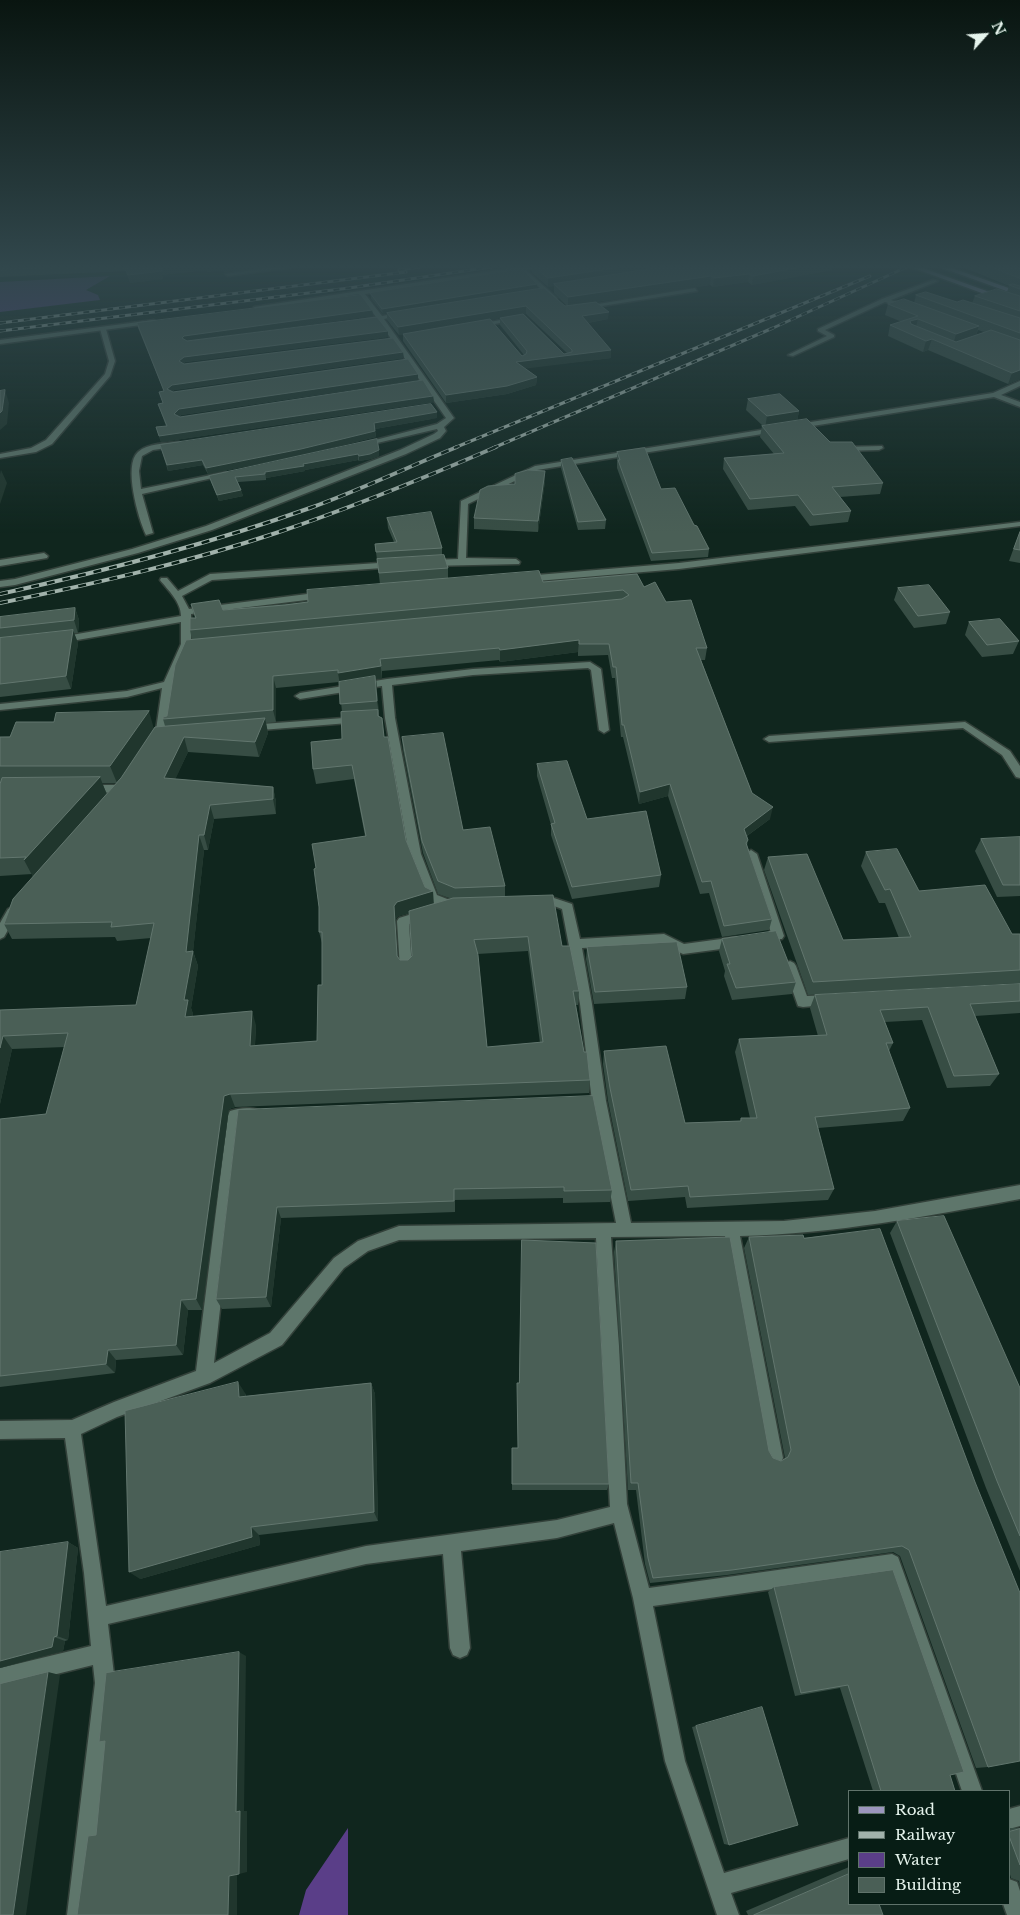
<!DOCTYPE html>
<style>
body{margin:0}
#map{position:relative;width:1020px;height:1915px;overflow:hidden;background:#10261e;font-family:"Libre Baskerville",serif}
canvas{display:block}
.legend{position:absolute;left:848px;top:1790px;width:162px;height:115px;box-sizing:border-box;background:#071d15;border:1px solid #60736b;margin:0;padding:6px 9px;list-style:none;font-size:15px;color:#e6f4ed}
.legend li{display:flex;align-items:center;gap:10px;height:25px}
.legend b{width:25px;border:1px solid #60736b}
.north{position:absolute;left:960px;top:10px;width:50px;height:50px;-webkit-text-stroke:4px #071d15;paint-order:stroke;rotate:64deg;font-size:14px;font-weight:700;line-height:20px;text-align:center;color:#e6f4ed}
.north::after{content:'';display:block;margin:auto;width:18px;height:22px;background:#e6f4ed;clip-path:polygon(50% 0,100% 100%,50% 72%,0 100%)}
</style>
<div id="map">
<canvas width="1020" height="1915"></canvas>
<ul class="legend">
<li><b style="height:6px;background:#9b96bd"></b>Road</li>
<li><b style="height:6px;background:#a1b2ab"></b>Railway</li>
<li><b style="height:14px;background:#5a3e88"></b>Water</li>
<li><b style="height:14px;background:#4a5f56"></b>Building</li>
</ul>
<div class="north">N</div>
</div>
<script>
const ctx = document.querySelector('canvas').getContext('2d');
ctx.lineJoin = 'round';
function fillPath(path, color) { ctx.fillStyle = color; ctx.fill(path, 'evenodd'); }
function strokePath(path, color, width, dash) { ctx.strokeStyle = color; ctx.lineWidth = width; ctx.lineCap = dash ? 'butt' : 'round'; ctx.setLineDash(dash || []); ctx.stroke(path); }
fillPath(new Path2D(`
 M110 276 86 290 98 295 100 300 0 312V282Z
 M348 1828V1915H299L306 1890Z`), '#5a3e88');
const lane = new Path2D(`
 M103 327 106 329 115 361 110 376 52 444 36 452 0 458V454L31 448 46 440 105 374 109 361 100 329Z`);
const street = new Path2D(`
 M281 266H301L228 276 225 274Z
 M525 266H541L526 270 557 298V300H553L520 270 365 294 382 316 404 312 407 314 384 319 454 418 444 427 446 431 440 438 406 454 212 530 138 553 15 585 0 587V581L15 579 132 549 206 526 400 450 434 434 438 431 437 429 360 447 356 445 437 424 446 418 378 320 360 322V320L376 317 359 294 256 310 254 307Z
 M933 280 938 281 891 300 909 307V309L885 302 825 330 834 335V337L793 356 788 355 827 336 818 331V329L882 299Z
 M695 288 697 291 583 309 580 307Z
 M516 317 519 319 518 320 477 327 474 325Z
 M154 320 157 322 156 323 0 344V340Z
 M1020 381V386L1001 395 1020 402V407L994 397 537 470 468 504 466 558 516 559 520 562 519 564 429 566 425 563 429 560 458 559 461 501 535 466 993 393Z
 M176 442H179V446L153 450 142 456 139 471 141 489 226 472 230 474 142 494 153 533 146 535C138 518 123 465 138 452 148 443 164 444 176 442Z
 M882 446 883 448 879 450 842 451 838 449 842 447Z
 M1020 522V526L679 569 525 582 521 579 525 576 679 563Z
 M44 553 48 556 47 558 0 566V560Z
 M394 562 398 565 397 567 212 580 182 596 189 609 323 592 327 595 323 598 191 614V644L173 684 166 730 158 743 154 744 149 741 156 730 162 688 127 697 0 710V704L127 691 164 682 181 644V622L60 643 55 640 60 637 181 616C181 602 168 590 160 580L161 578H167L178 591 210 574Z
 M590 662 601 669 609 730 604 733 599 730 591 670 588 668 473 675 392 685 395 718 421 854 437 895 460 904 462 907 460 910 456 911 428 901 409 854 385 718 382 686 300 699 295 696 300 693 387 679 473 669Z
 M357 717 362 720 361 722 249 731 244 728 249 725Z
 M965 722 1010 751 1020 766V778L1016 777 1002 755 963 728 769 742 764 739 769 736Z
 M87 785H121L126 789 121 793 83 792 82 789Z
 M751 850 757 854 784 936 782 939H774L772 936 745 854Z
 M554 898 572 904 580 939 664 934 684 944 736 937 740 939 742 942 740 945 736 947 683 954 662 944 582 948 592 1004 606 1101 631 1223 784 1221 875 1211 1020 1185V1199C927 1216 835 1234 740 1236L783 1458 780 1464 774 1467 768 1464 765 1458 725 1236 611 1237 619 1346 627 1504 649 1588 892 1554 898 1557 982 1791H962L886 1573 653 1606 685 1761 724 1873 849 1838V1859L731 1893 739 1915H717L665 1761 633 1598 614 1523 557 1538 461 1551 470 1648 467 1655 460 1658 453 1655 450 1648 443 1554 366 1564 108 1624 115 1683 89 1915H67L95 1683 93 1665 0 1688V1668L91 1646 84 1573 65 1438 0 1439V1421L72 1420 114 1402 196 1371 228 1115 230 1111C238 1108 250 1107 259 1110L261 1114 259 1118 241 1121 214 1363 270 1333 334 1258 358 1241 399 1226 616 1223 592 1101 580 1004 562 909 554 906 539 907 533 903 539 899ZM596 1238 610 1507 557 1520 366 1546 106 1606 81 1434 117 1417 210 1383 282 1345 344 1268 368 1251 399 1240Z
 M12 907 18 912 4 937 0 939V923L8 909Z
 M425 910 429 912 431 915 429 918 409 924 412 969 410 972H402L400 969 397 921 399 918Z
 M790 961 794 963 796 966 807 996 830 995 835 996 836 1000 835 1004 803 1007 798 1006 784 966 786 963Z
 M1020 1806V1826L1009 1829V1809Z
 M1009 1879 1017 1882 1020 1891V1915H1007L1003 1904H1009Z`);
const primary = new Path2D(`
 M908 266H917L1020 303V307Z
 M937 266H946L1020 292V296Z`);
strokePath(lane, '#33413a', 3);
strokePath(street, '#33413a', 3);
strokePath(primary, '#33413a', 3);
fillPath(lane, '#5e766b');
fillPath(street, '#5e766b');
fillPath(primary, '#9b96bd');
const railFar1 = new Path2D(`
 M399 270 426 266
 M0 323 406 272
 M0 331 349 288 498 266
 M454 448 870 276
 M493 448 773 328 909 266`);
const rail = new Path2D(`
 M0 594C105 571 209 544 310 508 360 490 408 467 457 447
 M0 603C93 584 186 563 276 533 351 508 424 478 496 447`);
strokePath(railFar1, '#a1b2ab', 3);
strokePath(rail, '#a1b2ab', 4);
strokePath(railFar1, '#071d15', 2, [6]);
strokePath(rail, '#071d15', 2.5, [8]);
fillPath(new Path2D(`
 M0 266H267L224 272 223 270 207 272 206 270 162 275 163 279 130 283 126 271 0 277Z
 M532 266H832V270L752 285 748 282 713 287 710 285 596 302 608 319 588 323 611 350V358L525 368 537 377 536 385 507 394 446 403 403 341V334L399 335 387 320V313L383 314 371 299 370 293 537 289 565 306H567L554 293V286L548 287 532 273ZM524 314H526L567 353 564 354ZM500 318V325L524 355 522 356 490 320Z
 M960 266H1020V379L1008 384 928 350 923 352 888 336 890 325 902 322 885 315 888 304 914 303 916 295 957 302 972 303 975 296 1007 292 1009 286ZM978 330 984 332 976 335Z
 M372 310 373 316 186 341 388 337 185 362 183 364 404 358 174 390 172 392 418 374V380L181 415 179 417 433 396 434 402 161 442 156 427 166 426 158 404 163 403 159 392 164 391 138 328 137 323Z
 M748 399 799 411 797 421 830 442 883 483 880 494 840 497 851 511 848 522 810 526 795 506 748 510 723 469 724 458 774 454 760 437 762 426H763L746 410Z
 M437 418 375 429 376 437 302 455 208 474 203 465 168 471 160 445Z
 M379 450V456L371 459 359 461 358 460 305 470V471L266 478V480L238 482 243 496 219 501 211 482 209 476Z
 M617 452 661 489 694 525 709 549 708 557 651 561 617 468Z
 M561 460 606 520 605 529 578 530 561 468Z
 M545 471V481L538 532 474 529V518L515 484Z
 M387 518 442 548V555L448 568V578L644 587 666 602 707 648 705 660H701L752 793 770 819 747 836 748 840 747 846 772 919 769 930 722 937 709 893 700 894 668 796 639 804 623 737H621L615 678H612L608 655 578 656V652L500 662 499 660 382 671V678L376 679 379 716 384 737 406 840 425 887 434 904 452 899 438 894 423 853 403 750 402 737 463 830 505 886V897L562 946 579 991 578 1005H576L584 1052 590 1080 589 1093 235 1107 229 1109 202 1310H188L183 1355 116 1360 115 1373 0 1387V1119L46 1114 65 1047 12 1049 0 1104V1010L136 1005 151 938 117 941 115 937 12 939 4 924 33 877 32 874 0 876V737L154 728 165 726 163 719 167 716 192 640 190 630 195 618 191 604 223 610 308 602 380 584 375 544 394 542 388 528ZM339 682 342 712V739L313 769 316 784 354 779 365 836 316 868 319 907V932L322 943V985L317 1041 255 1045 256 1025 193 1016V1014L191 1008 198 966 193 951 204 850H208L214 819 276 814V802L273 787 175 779 188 752 259 757 268 733 266 723 276 722V688ZM146 740 121 778 118 781ZM102 783H117L107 794ZM409 913 412 956 408 960H400L398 957 395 920 398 916ZM528 951 540 1043 487 1047 477 954Z
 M1020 531V563L1009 561Z
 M898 588 950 612 946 624 914 628 894 600Z
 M75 608 79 620 78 633H74L78 643 71 689 0 697V617Z
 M969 622 1019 641 1013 654 982 657 965 635Z
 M537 764 587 819 661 875 659 887 572 899 551 835V825L537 776Z
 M1020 837V896L997 897 975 851 981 839Z
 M866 852 919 891 1012 934H1020V983L808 995 764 870 768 857 843 940 899 938 885 903H879L861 866Z
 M722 939 796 982 792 994 732 1000 724 976 725 971 719 951Z
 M587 947 687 987 685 999 594 1004 586 959Z
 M1020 984V1013L975 1016 999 1074 990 1086 947 1088 922 1020 885 1022 893 1043 889 1051 910 1108 903 1121 818 1128 834 1189 828 1200 687 1208 685 1197 628 1201 608 1101 603 1064 604 1051 685 1123 740 1121 741 1118H750L735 1052 739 1039 818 1036 810 1008 815 995Z
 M238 1110 612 1190 610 1202 563 1203V1198L455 1200V1212L281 1218 271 1307 222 1309 216 1299Z
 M897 1221 1020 1388V1571L986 1488 890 1233Z
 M803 1235 988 1767 976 1768 900 1556 893 1552 727 1575 650 1583 645 1564 636 1490H628L614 1252 616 1241 769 1451 773 1458 781 1461 784 1459 785 1458 744 1248 749 1237Z
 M371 1383 375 1394 378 1521 259 1535 260 1545 140 1579 245 1393 246 1396Z
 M512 1448 609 1484 607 1490H512Z
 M68 1542 78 1548 68 1640 65 1641 63 1651 0 1668Z
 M774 1587 950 1775 954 1791H873L840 1688 795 1696 768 1592Z
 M696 1726 729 1845 724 1844 692 1727Z
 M1009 1828H1020V1888L1019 1881 1011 1878 1009 1871Z
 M849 1867V1904L883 1915H748L746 1911Z`), '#374d44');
fillPath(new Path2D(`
 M169 266H206V270L162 275 163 279 130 283 128 275 161 267Z
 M206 266H223V270L207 272Z
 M223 266H267L224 272Z
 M628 266H683L554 284V286L548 287V278Z
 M806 266H832V270L752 285 753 276Z
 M749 274 748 282 713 287 714 278Z
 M711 276 710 285 568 306V297Z
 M537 284V289L383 314 382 309Z
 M526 306V314L399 335 398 327Z
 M372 310 373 316 185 341 182 338 184 336Z
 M609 312 608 319 582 324V316Z
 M918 319 915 330 910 321Z
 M979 326 975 337 953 345 956 334Z
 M388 331V337L185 362 180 367 179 361 184 357Z
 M932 339 928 350 923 352 926 341Z
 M611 350V358L515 370 516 362Z
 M403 352 404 358 174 390 168 395 167 389 172 385Z
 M1020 370V379L1008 384 1012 373Z
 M418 374V380L181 415 175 420 174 414 179 409Z
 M537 377 536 385 507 394 446 403V395Z
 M5 390 9 403 7 424 0 430V413Z
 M433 396 434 402 161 442 159 436Z
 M799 411 797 422 765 428 767 416Z
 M437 412V418L375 429 374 423Z
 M375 431 376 437 302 455 208 474 206 468Z
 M379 450V456L371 459 359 461V456Z
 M358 454V460L305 470V471L266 478 265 472 303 464Z
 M202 460 203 465 168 471 167 465Z
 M1 470 7 483 0 504V474Z
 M545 471V481L538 532V521Z
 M241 490 243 496 219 501 217 495Z
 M75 608 79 620 78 633 74 620Z
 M73 630 78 643 71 689 66 676Z
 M579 640 578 652 500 662V650Z
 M380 659 382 678 376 679 379 714 377 701 340 685 338 673Z
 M273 676 276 688V722L273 710Z
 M149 711 154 729 117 783 110 766Z
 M265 718 268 733 259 757 255 742Z
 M184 737 188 752 169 793 164 778Z
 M100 777 107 795 33 877 24 860Z
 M670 784 668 796 639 804 640 792Z
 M273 787 276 802V814L273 799Z
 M210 805 214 819 208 850 204 835Z
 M773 807 770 819 741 840 744 829Z
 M199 835 204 850 193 952 198 966 191 1008 193 1014 191 1031 185 1017 184 1000 186 952Z
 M433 891 434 906 398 916 395 920 398 970 397 956 394 906 397 902Z
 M252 1011 256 1025 254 1059 250 1046Z
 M3 1036 12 1049 0 1104V1048Z
 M230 1094 235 1107 229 1109 202 1310 196 1299 224 1096Z
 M277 1207 281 1218 271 1307 266 1297Z
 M181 1300 188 1310 183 1355 176 1345Z
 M108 1350 116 1360 115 1373 106 1364Z
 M238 1382 245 1393 247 1408 239 1397Z
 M371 1383 375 1394 378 1521 374 1512Z
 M251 1527 259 1535 260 1545 140 1579 129 1572Z
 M68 1542 78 1548 68 1640 57 1636Z
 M54 1637 65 1641 63 1651 0 1668V1661Z
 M239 1652 246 1656 244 1811H247V1872L239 1874 236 1812Z
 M48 1672 60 1675 26 1915H13Z
 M237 1874V1915H228L229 1876Z`), '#20362d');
const building = new Path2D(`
 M0 266H72L0 270Z
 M125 266H169L161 267 162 271 128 275Z
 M534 266H628L548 278Z
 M668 266H806L753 276 749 274 714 278 711 276 568 297 554 284Z
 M989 266H1020V278Z
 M522 269 537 284 382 309 370 293Z
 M1013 284 1020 286V289L1009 285Z
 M544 288 565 306 596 302 609 312 582 316 611 350 516 362 537 377 507 386 446 395 403 334 490 319 522 356 526 354 527 351 500 318 523 314 564 354 572 352V350L526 306 398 327 387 313Z
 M997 289 1020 296V311L975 296Z
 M926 292 957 302 963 300 1020 318V333L916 295Z
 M361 295 372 310 184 336 182 338 187 341 377 317 388 331 184 357 179 361 184 364 393 338 403 352 172 385 167 389 173 392 408 359 418 374 179 409 174 414 180 417 423 380 433 396 159 436 156 427 167 426 158 404 163 403 159 392 164 391 137 323Z
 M904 299 979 326 956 334 918 319 910 321 911 324 956 342 991 330 1020 340V370L1012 373 932 339 926 341 890 325 918 316 888 304Z
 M5 390 2 411 0 413V391Z
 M780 394 799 411 767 416 748 399Z
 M431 404 437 412 374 423 375 431 301 449 206 468 202 460 167 465 160 445Z
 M807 419 830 442H852L883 483 832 487 851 511 813 515 798 495 750 499 724 458 784 453 762 426Z
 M377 439 379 450 370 454 359 456 358 454 303 464 304 466 265 472V474L235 477 241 490 217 495 209 476Z
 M645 448 661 489 675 488 694 525 697 526 709 549 652 553 618 460H620L617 452Z
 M572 458 606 520 578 522 561 460Z
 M528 470 545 471 538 521 474 518 480 490 488 486 515 484V474Z
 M431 512 442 548 376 552 375 544 397 542 387 518Z
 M1020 532V550L1014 549Z
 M444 555 448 568 379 573 377 559Z
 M539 571 543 582 637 574 644 587 655 582 666 602 691 600 707 648H696L752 793 773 807 744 829 748 840 746 843 772 919 724 926 711 881 702 882 670 784 640 792 624 725H622L616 667H613L609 644H579V640L500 650 499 648 380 659 381 666 338 673V670L273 676V710L163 719V717L167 716 175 665 186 640 622 599 629 595 623 590 190 630V618H196L191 604 219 600 223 610 285 605 308 602 307 590Z
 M929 585 950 612 918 616 898 588Z
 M75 608 74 620 0 628V617Z
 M1000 619 1019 641 987 645 969 622Z
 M73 630 66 676 0 684V638Z
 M375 676 377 701 340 704 339 682Z
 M378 710V716L382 718 384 737H388L406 840 425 887 433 891 397 902 394 906 397 956 400 960H408L412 956 409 911 453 898 553 895 562 946H570L579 991H573L584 1052H587L590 1080 230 1094 224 1096 196 1299 181 1300 176 1345 108 1350 106 1364 0 1376V1119L46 1114 68 1033 3 1036 0 1048V1010L136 1005 154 923 111 927 112 922 4 924 13 899 121 778 155 727 265 718 255 742 184 737 164 778 273 787V799L210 805 204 835H199L186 952 193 951 184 1000H188L185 1017 252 1011 250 1046 317 1041 318 985H322V932H319V907L314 869 316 868 312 844 366 836 352 765 313 769 311 742 342 739 341 712ZM528 937 543 1042 487 1047 478 955 474 940Z
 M149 711 110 766H0V737H10L16 722H54L56 713Z
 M443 733 463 830 490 827 505 886 455 888 438 881 422 841 402 737Z
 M567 761 587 819 646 811 661 875 572 887 551 824 555 823 537 764Z
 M100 777 24 860 26 857 0 858V784L2 778Z
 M1020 837V885H1003L981 839Z
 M897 849 919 891 985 885 1012 934H1020V970L813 982 768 857 807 854 843 940 911 937 890 889 885 890 866 852Z
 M776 931 796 982 736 988 727 964H730L722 939Z
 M677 942 687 987 595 992 587 947Z
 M1020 984V1001L970 1004 999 1074 954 1076 928 1007 880 1010 893 1043H886L910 1108 815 1117 834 1189 690 1197 688 1186 631 1190 610 1088 604 1051 666 1046 685 1123 741 1121V1118H757L739 1039 827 1035 815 995Z
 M593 1096 612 1190 564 1191V1187L454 1189V1201L277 1207 266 1297 216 1299 238 1110Z
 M944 1216 1020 1388V1536L997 1481 897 1221Z
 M880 1229 975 1482 1020 1593V1761L988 1767 909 1550 902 1546 732 1570 653 1578 648 1558 638 1483H631L616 1241 730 1237 769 1451 773 1458 781 1461 788 1457 791 1450 749 1237 803 1235 804 1238Z
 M522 1240 596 1243 609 1484H512V1448H518L517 1383H519Z
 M238 1382 239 1397 371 1383 374 1512 251 1527 252 1537 129 1572 125 1411Z
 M68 1542 57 1636 54 1637 52 1647 0 1661V1552Z
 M893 1570 964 1772 950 1775 955 1791H881L848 1685 801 1693 774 1587Z
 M239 1652 236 1812 240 1811 239 1874 229 1876 228 1915H77L88 1836 96 1835 105 1741 99 1742 106 1673Z
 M48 1672 13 1915H0V1684Z
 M762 1707 798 1825 729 1845 696 1726Z
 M1020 1829V1865L1009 1836V1832Z
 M849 1874V1904H879L883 1915H754Z`);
fillPath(building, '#4a5f56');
strokePath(building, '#62766e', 1);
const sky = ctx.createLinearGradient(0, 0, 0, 534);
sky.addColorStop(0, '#091510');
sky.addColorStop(0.5, '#31474c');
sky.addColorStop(1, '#31474c00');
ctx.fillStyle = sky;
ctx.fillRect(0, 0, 1020, 534);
</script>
